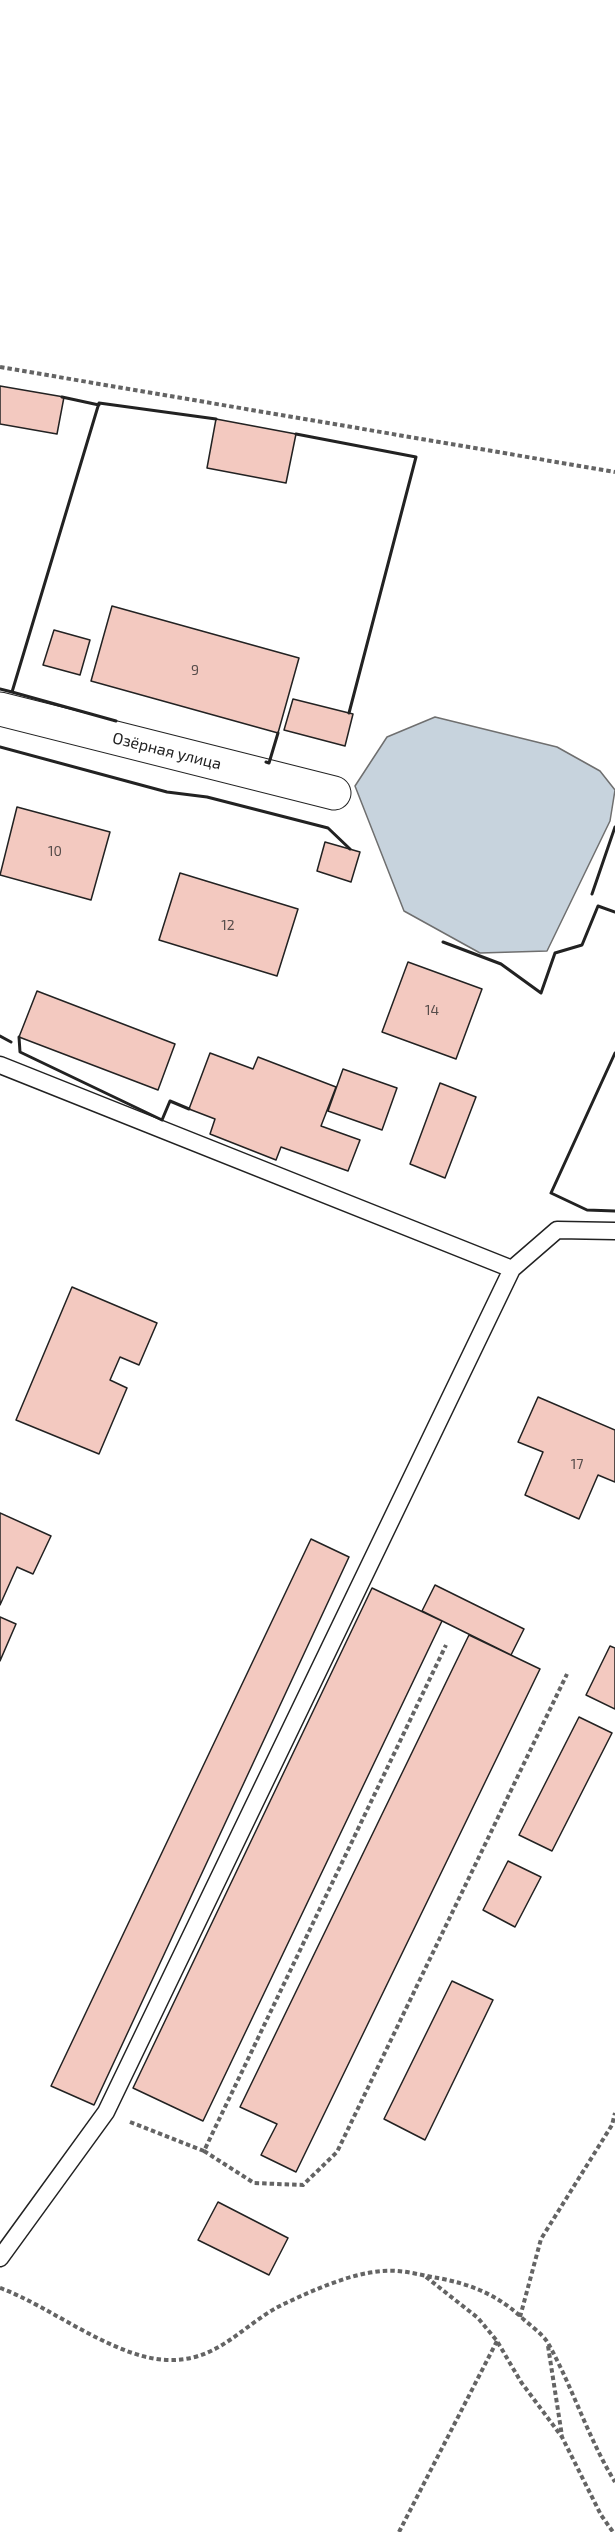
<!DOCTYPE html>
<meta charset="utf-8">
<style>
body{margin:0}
canvas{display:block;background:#fff}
</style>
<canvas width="615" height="2532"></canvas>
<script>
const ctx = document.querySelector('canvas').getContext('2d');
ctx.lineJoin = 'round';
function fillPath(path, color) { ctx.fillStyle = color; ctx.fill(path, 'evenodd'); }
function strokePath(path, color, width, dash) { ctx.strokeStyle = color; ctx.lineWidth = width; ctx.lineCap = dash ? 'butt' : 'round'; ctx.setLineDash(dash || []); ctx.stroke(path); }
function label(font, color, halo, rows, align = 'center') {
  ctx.font = font + ' "Exo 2",sans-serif'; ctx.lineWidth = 4.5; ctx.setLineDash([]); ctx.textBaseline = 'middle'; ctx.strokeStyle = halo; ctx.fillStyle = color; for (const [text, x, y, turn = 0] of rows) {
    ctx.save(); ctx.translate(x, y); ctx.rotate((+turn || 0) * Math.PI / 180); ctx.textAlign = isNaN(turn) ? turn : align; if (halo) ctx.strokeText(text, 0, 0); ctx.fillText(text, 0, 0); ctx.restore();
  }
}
const water = new Path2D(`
 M435 717 557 747 600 771 615 790 610 821 547 951 480 953 404 911 355 786 387 737Z`);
fillPath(water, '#c7d3dd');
strokePath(water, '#6f6f6f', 1.5);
const building = new Path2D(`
 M0 386 64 397 57 434 0 424Z
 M216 419 296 434 286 483 207 468Z
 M112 606 299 658 278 733 91 681Z
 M54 630 90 640 80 675 43 665Z
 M293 699 353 714 345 746 284 730Z
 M17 807 110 832 91 900 0 875Z
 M325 842 360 852 351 882 317 871Z
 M180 873 298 909 277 976 159 940Z
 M408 962 482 989 456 1059 382 1032Z
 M37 991 175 1044 158 1090 19 1037Z
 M210 1053 253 1069 258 1057 336 1087 321 1126 360 1140 348 1171 281 1147 276 1160 210 1134 215 1119 189 1109Z
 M343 1069 397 1088 382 1130 328 1111Z
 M440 1083 476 1097 445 1178 410 1164Z
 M72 1287 157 1323 139 1365 120 1357 110 1380 127 1388 99 1454 16 1420Z
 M538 1397 615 1430V1482L598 1475 579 1519 525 1495 543 1452 518 1442Z
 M0 1513 51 1536 33 1574 17 1567 0 1605Z
 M311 1539 349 1557 94 2105 51 2086Z
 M435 1585 524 1629 511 1655 422 1611Z
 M372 1588 442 1621 203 2121 133 2088Z
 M0 1617 16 1624 0 1661Z
 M469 1635 540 1669 296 2172 261 2155 277 2124 240 2107Z
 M610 1646 615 1648V1709L586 1695Z
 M579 1717 612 1733 552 1851 519 1835Z
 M508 1861 541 1877 515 1927 483 1910Z
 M452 1981 493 2000 425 2140 384 2119Z
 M218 2202 288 2238 269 2275 198 2240Z`);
fillPath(building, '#f3c9c0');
strokePath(building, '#222', 1.5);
const lane = new Path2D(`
 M0 1065 512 1269
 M0 2258 106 2112 512 1269 557 1230 615 1231`);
const street = new Path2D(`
 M0 709 334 793`);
strokePath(lane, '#222', 19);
strokePath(street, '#222', 35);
strokePath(new Path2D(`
 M0 367 615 472
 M130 2122 204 2151 446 1645
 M204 2151 254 2183 303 2185 337 2152 567 1674
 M426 2277 478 2318 497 2341 521 2382 562 2437 601 2515 613 2532
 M0 2288C51 2306 119 2363 175 2360 223 2358 246 2321 286 2303 318 2288 362 2268 398 2271 411 2272 425 2276 438 2278 470 2284 495 2294 519 2315 528 2324 542 2333 548 2343 573 2388 588 2438 615 2482
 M520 2317 541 2239 612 2125 615 2113
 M548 2346 562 2436
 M399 2532 497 2341`), '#646464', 4, [4.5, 3]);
strokePath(lane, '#fff', 16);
strokePath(street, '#fff', 33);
strokePath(new Path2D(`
 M62 397 99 405
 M296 434 416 457 349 713
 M0 689 12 692
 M116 721 12 692 99 403 216 419
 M0 747 167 792 207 797 328 828 350 849
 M266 762 269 763 278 733
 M592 894 615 827
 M443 942 501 964 541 993 555 953 582 945 598 906 615 912
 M0 1036 11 1042
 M19 1037 20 1052 162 1120 170 1101 189 1109
 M615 1053 551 1193 587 1210 615 1211`), '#222', 3);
label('14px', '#564c4a', null, [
 ["9",195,670],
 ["10",55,851],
 ["12",228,925],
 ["14",432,1010],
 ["17",577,1464]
]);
label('16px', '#222', '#fff', [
 ["Озёрная улица",167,751,14]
]);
</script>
